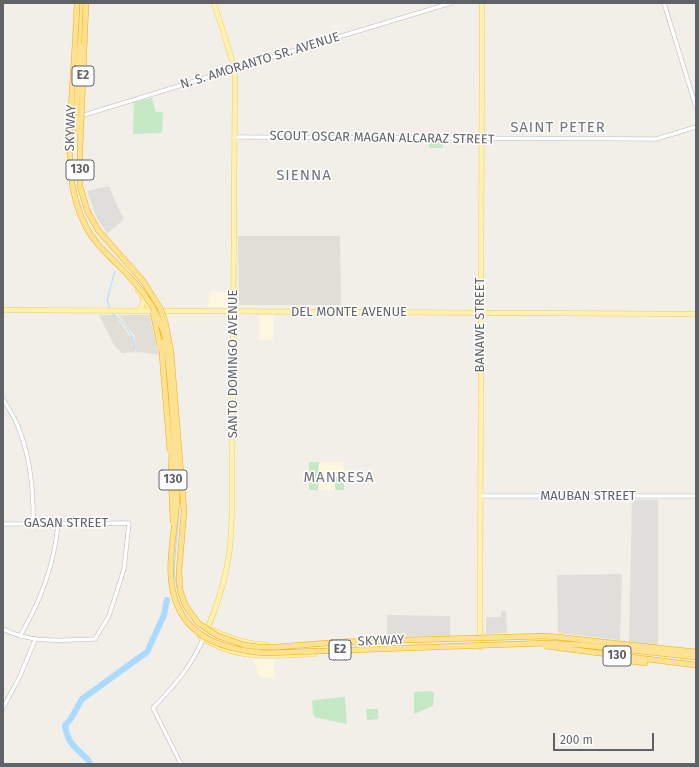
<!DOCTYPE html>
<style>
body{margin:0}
#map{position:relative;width:699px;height:767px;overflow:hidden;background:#f1efe8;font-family:"Fira Sans",sans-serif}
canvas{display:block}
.frame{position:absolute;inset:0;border:4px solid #5f6368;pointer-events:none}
.scale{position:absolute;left:553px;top:733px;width:101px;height:18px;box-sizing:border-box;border:2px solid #5f6368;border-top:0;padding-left:5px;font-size:12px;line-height:14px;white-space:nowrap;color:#5f6368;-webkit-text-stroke:3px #fff;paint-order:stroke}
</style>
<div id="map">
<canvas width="699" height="767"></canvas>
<div class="frame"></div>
<div class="scale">200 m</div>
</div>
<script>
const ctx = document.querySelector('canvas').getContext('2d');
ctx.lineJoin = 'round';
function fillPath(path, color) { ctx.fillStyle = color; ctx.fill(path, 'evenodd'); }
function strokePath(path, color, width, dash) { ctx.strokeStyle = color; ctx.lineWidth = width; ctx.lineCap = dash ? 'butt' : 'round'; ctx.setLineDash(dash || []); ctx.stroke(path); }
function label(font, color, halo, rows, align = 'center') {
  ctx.font = font + ' "Fira Sans",sans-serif'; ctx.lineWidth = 3; ctx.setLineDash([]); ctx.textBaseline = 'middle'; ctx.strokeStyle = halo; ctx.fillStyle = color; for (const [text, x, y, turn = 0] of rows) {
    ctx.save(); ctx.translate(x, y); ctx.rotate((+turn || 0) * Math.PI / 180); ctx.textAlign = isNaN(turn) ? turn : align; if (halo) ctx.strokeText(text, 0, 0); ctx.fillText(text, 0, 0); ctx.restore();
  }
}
fillPath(new Path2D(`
 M209 291 229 292 228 307H208Z
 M259 315H273V340H259Z
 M319 462H343L344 477H335V490H319Z
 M257 659H274V678L260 677 253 661Z`), '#fef7e0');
fillPath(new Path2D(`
 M109 186 117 206 124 219 107 234 96 216 87 191Z
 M632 500H658V646L629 642Z
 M622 574 620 640 558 633 557 575Z
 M501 611H506L507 633 486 634V617H501Z
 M387 615 450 616V636L387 637Z`), '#e0deda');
fillPath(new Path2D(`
 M238 236H340L341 305H239Z
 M99 315H115L130 336H132L135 352 122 353 114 345Z
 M118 315H149L159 355 148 353 136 352 135 341 134 335Z`), '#e1ded6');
fillPath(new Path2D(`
 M152 98 156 112H163L162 133 133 134 134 102Z
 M429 140 443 141V148H429Z
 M309 462H319L318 490H309Z
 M335 477H344V490H335Z
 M431 691 434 693 433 706 414 714V692Z
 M345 697 347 724 314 717 312 703 313 700Z
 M366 709H378V719L367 720Z`), '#c5e8c5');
strokePath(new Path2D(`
 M110 308 107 300 115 271
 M112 313C124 322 135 335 135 350
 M177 588 174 571 179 508`), '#aadaff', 1);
strokePath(new Path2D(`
 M90 764C89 759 83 756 80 752 71 745 66 736 65 725L70 720 82 699 147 652 164 615 167 600`), '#aadaff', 6);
const minor = new Path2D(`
 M664 3 696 107
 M81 116 312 45 451 3
 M234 137 656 139 696 127
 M3 399C8 408 13 415 17 424 30 455 34 490 33 524
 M480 496H696
 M3 524 129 523 124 569 109 616 95 639C64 640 31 644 3 629
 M20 636C41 600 54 566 58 524
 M3 708 20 676 35 640
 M181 764 153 708C174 686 191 667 203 639`);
const major = new Path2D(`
 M138 290 144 298 154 317
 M3 310 696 314
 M138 311 142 306 144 298
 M212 630C229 638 246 644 266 645
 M200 636C233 661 275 656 314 654
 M203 639C215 612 225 583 229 554 232 533 232 513 232 492L235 69 214 3
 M480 647 482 3`);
const highway = new Path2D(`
 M80 46 82 3
 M160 330 161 341
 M616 657 630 661 645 663
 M630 657 696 665`);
strokePath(minor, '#b5b8bc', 4.5);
strokePath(major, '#f2c960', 5.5);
strokePath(highway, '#f9ab00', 6);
strokePath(minor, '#fff', 3.5);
strokePath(major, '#fff2af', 4.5);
strokePath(highway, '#fde293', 5);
const highwayBridge = new Path2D(`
 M77 3C76 33 74 62 72 92 70 136 64 186 86 227 94 242 105 252 117 264 133 280 150 298 159 320 161 325 164 331 165 337 170 370 172 404 174 437 175 456 177 474 177 493 177 529 162 572 178 607 194 642 230 650 265 653L547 643 582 645 696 657
 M86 3 80 149V186L87 210 98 230 143 281 160 308 165 321 171 352 184 511 179 571 180 590 185 605 198 623 218 636 244 645 259 647H277L340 642 547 636 696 652
 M78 132 76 115 80 46
 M153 313 160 345
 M161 342 170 451
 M172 449 171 473 173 523
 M545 646 630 657`);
strokePath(highwayBridge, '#f9ab00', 6, []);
strokePath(highwayBridge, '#fde293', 5);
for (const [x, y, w] of [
 [83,76,22],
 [80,170,28],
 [173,480,28],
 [340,650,22],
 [617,656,28]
]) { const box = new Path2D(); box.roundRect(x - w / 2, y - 10, w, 20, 3); ctx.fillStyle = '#fff'; ctx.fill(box); strokePath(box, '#5f6368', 1); }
label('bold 12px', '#5f6368', null, [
 ["E2",83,76],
 ["130",80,170],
 ["130",173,480],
 ["E2",340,650],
 ["130",617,656]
]);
label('13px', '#5f6368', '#fff', [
 ["N. S. AMORANTO SR. AVENUE",260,61,-17],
 ["SKYWAY",71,128,-88],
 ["SCOUT OSCAR MAGAN ALCARAZ STREET",382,138,1],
 ["DEL MONTE AVENUE",349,312],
 ["BANAWE STREET",480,325,-90],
 ["SANTO DOMINGO AVENUE",233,364,-90],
 ["MAUBAN STREET",588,496],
 ["GASAN STREET",66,523],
 ["SKYWAY",381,641,-2]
]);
ctx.letterSpacing = '1px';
label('15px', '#70757a', '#fff', [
 ["SAINT PETER",558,128],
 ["SIENNA",304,176],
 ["MANRESA",339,478]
]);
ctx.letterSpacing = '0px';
</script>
